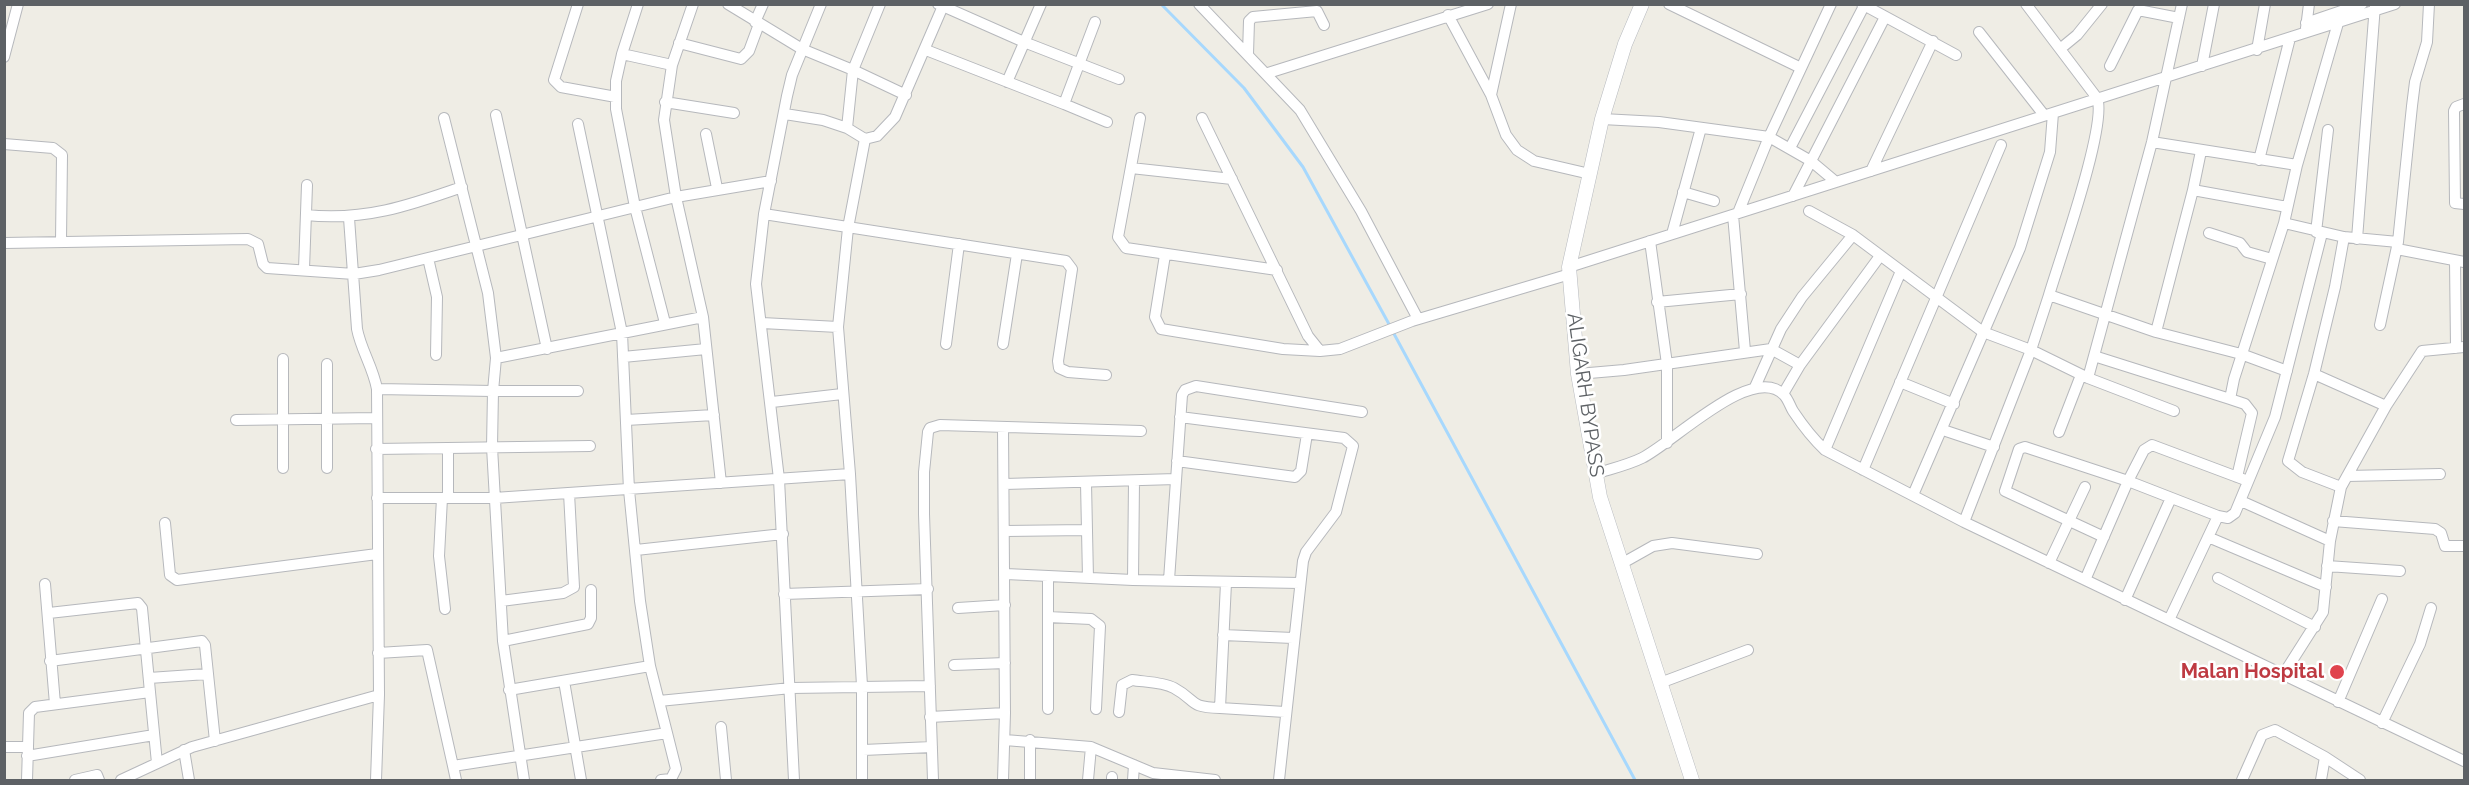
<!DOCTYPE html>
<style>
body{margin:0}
#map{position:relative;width:2469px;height:785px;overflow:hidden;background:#efede5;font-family:Raleway,sans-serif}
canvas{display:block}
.frame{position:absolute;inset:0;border:6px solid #5d6165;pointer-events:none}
</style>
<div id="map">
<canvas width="2469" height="785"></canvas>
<div class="frame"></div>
</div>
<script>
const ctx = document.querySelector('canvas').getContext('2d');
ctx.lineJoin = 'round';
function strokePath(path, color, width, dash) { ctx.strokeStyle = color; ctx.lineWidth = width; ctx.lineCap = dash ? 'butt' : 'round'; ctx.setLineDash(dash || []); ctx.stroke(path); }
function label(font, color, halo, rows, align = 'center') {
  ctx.font = font + ' Raleway,sans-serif'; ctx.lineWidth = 5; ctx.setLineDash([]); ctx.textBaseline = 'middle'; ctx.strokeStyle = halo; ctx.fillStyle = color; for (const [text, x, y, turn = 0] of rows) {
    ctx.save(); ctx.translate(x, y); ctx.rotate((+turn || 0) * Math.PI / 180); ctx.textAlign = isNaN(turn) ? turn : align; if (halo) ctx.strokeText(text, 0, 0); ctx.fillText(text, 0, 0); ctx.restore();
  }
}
strokePath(new Path2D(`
 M1161 4 1244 88 1303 167 1390 326
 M1393 332 1635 780`), '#a7d8fd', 3);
const street = new Path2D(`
 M578 4 554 80 561 87 616 97
 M693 4 672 65 664 120 676 197 703 317 721 483
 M880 4 853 70 906 95
 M938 4 1024 42 1119 79
 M1199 4 1300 110 1361 211 1418 319
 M1669 4 1801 68
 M1862 4 1956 55
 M2026 4 2097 98C2108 123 2059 261 2049 295
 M1448 15 1491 95 1506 135 1517 150 1534 161 1590 174
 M755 22 763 4
 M2306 23 2362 4
 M2306 28 2309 4
 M1979 32 2044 115
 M679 43 741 59 749 51 759 24
 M2060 49 2077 35 2102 4
 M926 50 1064 104 1095 22
 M2257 50 2265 4
 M622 54 638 4
 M1248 54 1249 21 1253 17 1317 11 1324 25
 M4 57 18 4
 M2110 66 2138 10 2179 18
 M2202 66 2214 4
 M1268 73 1488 4
 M1007 82 1041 4
 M1491 95 1511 4
 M665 102 734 113
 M1064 104 1107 122
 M2464 104 2456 107 2454 111 2455 203 2464 204
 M785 114 823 120 847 128
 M496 115 547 349
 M444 118 488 293 496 358 703 317
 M1140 118 1118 237 1126 248 1277 270
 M1202 118 1308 336 1320 351 1340 349 1412 321 1570 274
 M1602 119 1659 122 1769 137 1831 4
 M706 134 717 188
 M865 139 877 136 895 117 943 6
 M2152 142 2297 165
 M4 144 53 148 62 155 61 241
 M1790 148 1864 6
 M2259 160 2290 38
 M1131 168 1232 179
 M1871 171 1933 41
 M2193 190 2201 151
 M1683 192 1714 201
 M1793 196 1885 17
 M1809 211 1853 235 1983 332 2031 350 2088 378 2174 411
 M1738 213 1769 137 1811 161 1836 182
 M764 214 1066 261 1072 269 1058 361 1059 368 1068 372 1106 375
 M306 215C364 221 408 206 462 187
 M1733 215 1745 351
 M349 218 357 329C361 350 373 367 377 389L379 695 376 780
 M2284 223 2344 237 2398 242
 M2316 232 2328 130
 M2209 233 2240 243 2247 252 2272 259
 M1672 234 1701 128
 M2357 239 2375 5
 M1650 241 1667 364V443
 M4 243 248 239 258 244 263 264 267 268 354 274 379 270 676 197 771 181
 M2397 249 2464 262
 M1165 255 1155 317 1161 329 1283 349 1320 351
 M428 258 437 297 436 355
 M2455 261 2456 348
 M1569 267 2395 4
 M304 269 307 185
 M1657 302 1741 294
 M665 323 635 207 616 109V81L622 54 672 65
 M762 323 838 327
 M2380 325 2398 242 2412 106 2415 82 2427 42 2429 4
 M2156 332 2193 190 2287 207
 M946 344 959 244
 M1003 344 1017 254
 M2094 356 2230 399
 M623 357 706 349
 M283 359V468
 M327 364V468
 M1578 374 1624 370 1771 349 1800 365
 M2314 374 2386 406
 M2088 378 2152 142 2182 4
 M1900 382 1954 404
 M1755 387 1781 329 1802 297 1853 235
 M377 389 493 391 496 358
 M1783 394 1800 365 1880 256
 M772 402 842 394
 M1180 417 1344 438 1353 446 1336 512 1306 552 1303 561 1279 780
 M236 420 376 418
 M626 420 714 415
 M1943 430 1994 447
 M2059 432 2081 375
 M448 448V498
 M376 449 590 446
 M1825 450 1901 271
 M1177 461 1295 477 1301 471 1307 434
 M1863 470 2001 145
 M850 474 862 686V780
 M1595 474C1610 469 1628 465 1642 458 1673 443 1753 362 1784 395 1788 399 1790 406 1793 411 1803 426 1812 438 1825 450L1964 522 2464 761
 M2347 476 2440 474
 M2237 477 2252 413 2245 404 2230 399 2234 379 2284 223 2297 165 2338 23
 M2248 481 2152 445 2144 450 2128 481 2218 516 2228 518 2235 513 2275 417 2322 233
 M1086 483 1088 578
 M1005 484 1176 479
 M2341 487 2302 472 2288 461 2314 374 2335 287 2344 237
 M1913 495 2020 248 2050 152 2053 113
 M377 498H494L850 474 838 327 848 228 865 139 847 128 853 70 802 49 728 4
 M442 498 439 556 445 609
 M2241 501 2330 541
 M2333 521 2435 529 2441 533 2445 546H2464
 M1964 522 2031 350 2049 295 2156 332 2241 354 2287 371
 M165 523 170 575 177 580 377 554
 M1005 531 1087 530
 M2208 537 2326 587
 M636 550 783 534
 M2049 563 2085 487
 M1621 564 1653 546 1672 543 1757 554
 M2327 566 2400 571
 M1006 574 1133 580 1300 583
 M2218 578 2315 627
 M1133 580 1134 481
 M1169 580 1182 395 1185 390 1196 386 1362 412
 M2085 580 2128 481 2025 447 2019 449 2005 491 2104 537
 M1226 583 1220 708 1285 712
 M45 584 55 704
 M784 594 928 589
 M2125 600 2171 498
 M501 601 563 593 574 587 569 493
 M958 608 1005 605
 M49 613 138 603 142 608 150 692
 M1048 617 1091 619 1100 626 1096 709
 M2169 620 2218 516
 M1223 635 1293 638
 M503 641 588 624 591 618V590
 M378 653 427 650 453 766
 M50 661 202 641 205 645 215 741
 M954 665 1005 663
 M2283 675 2323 612 2330 541 2341 487 2386 406 2422 351 2464 347
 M149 678 207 674
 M564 681 581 780
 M1660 683 1748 650
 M509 690 650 666
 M659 701 791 688 930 686
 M2338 702 2382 599
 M1048 709V577
 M1119 712 1122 685 1132 680C1145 682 1163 682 1174 688 1198 701 1187 707 1220 708
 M930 717 1005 713 1003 428
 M2382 723 2420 644 2431 608
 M721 727 726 780
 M1005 740 1091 747 1153 773 1215 780
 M4 747H27
 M184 750 189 780
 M863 750 932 747
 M27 756 154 735
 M2325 757 2360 780
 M27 780 29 713 35 707 150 692 157 763
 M75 780 97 775 99 780
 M121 780 192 747 379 695
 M456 780 453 766 667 733 650 666 640 601 629 490 622 333 578 124
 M524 780 503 641 492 447 493 391H578
 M661 780 671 779 676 769 667 733
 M794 780 779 479 756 284 764 214 787 96 792 75 821 4
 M933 780 924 514V472L928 432 930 428 940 425 1141 431
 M1003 780 1005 713
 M1030 780V740
 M1088 780 1091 747
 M1112 780V777
 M1133 780 1134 765
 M2242 780 2262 735 2275 730 2325 757 2321 780`);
const secondary = new Path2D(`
 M1642 4 1625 44 1602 119 1569 267 1578 374 1600 497 1692 780`);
strokePath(street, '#b6b8bc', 12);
strokePath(secondary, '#b7babf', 15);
strokePath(street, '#fff', 10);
strokePath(secondary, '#fff', 14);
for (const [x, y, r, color] of [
 [2337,672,8,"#e0444e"]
]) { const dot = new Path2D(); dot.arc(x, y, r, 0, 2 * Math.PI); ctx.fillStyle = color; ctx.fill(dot); strokePath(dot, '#fff', 2); }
label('20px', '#5d6165', '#fff', [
 ["ALIGARH BYPASS",1585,395,82]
]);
label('bold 20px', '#be3a42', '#fff', [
 ["Malan Hospital",2324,672]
], 'right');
</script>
